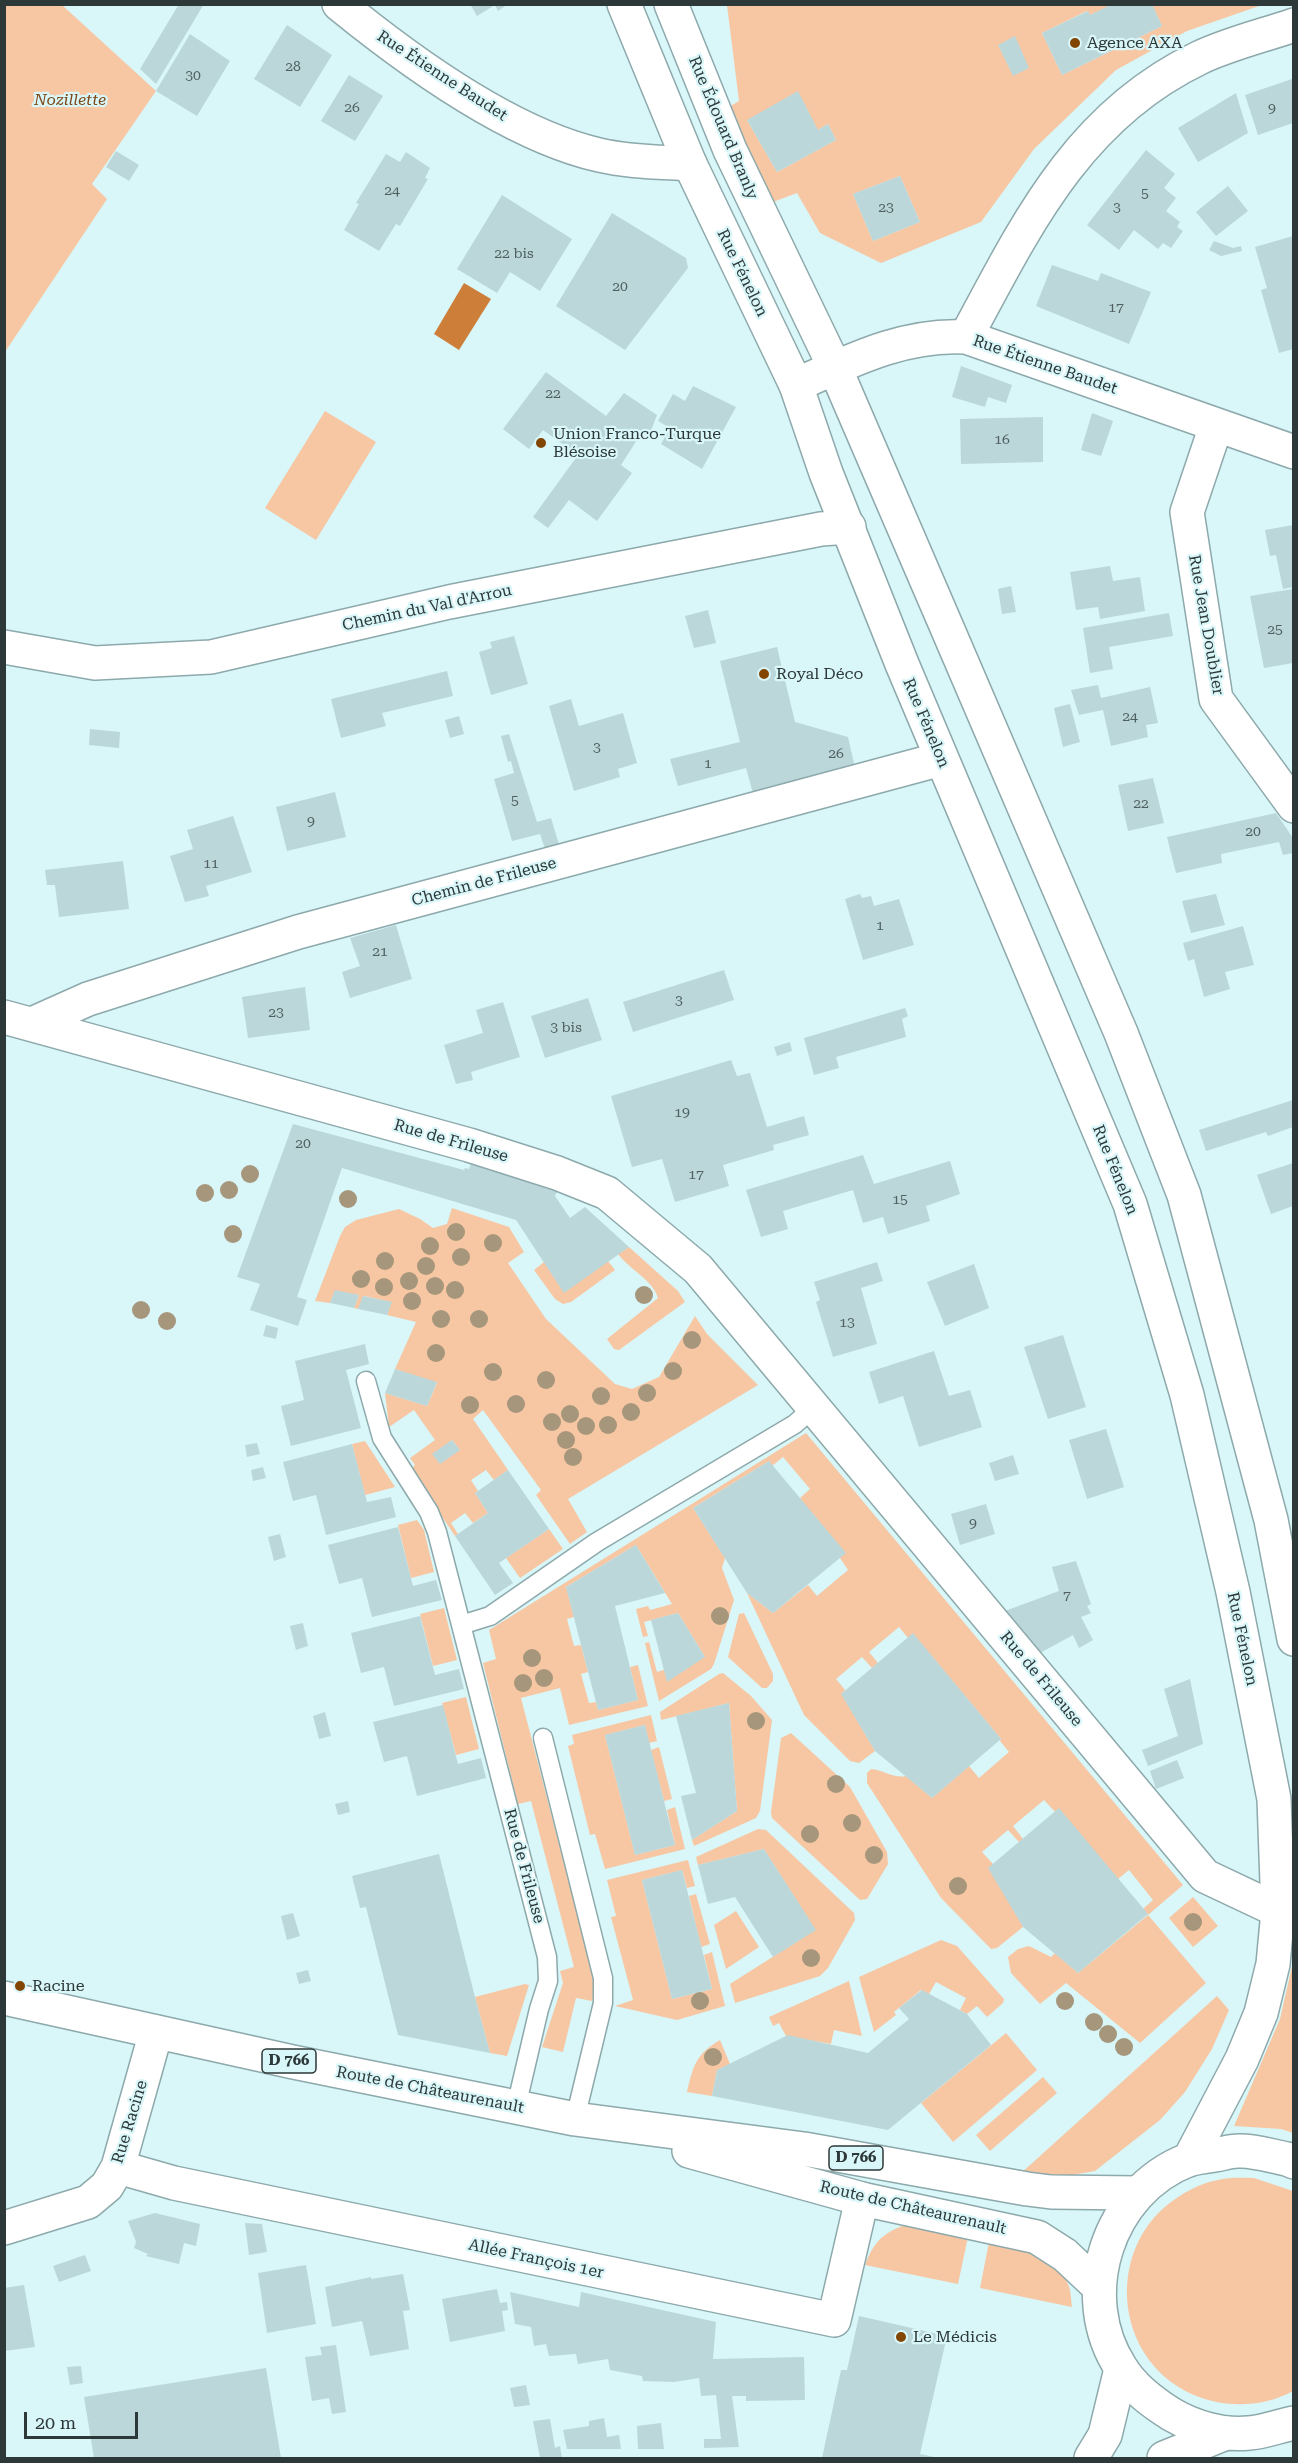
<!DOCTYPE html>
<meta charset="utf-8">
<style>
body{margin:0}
#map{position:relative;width:1298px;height:2463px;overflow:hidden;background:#d9f6f9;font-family:"Roboto Serif",serif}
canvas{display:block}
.frame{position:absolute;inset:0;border:6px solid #2d3839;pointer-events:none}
.scale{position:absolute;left:24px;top:2412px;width:114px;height:27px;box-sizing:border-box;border:3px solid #2d3839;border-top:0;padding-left:8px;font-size:18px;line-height:21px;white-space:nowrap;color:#2d3839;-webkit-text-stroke:4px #d9f6f9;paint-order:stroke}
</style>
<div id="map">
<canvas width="1298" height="2463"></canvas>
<div class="frame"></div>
<div class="scale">20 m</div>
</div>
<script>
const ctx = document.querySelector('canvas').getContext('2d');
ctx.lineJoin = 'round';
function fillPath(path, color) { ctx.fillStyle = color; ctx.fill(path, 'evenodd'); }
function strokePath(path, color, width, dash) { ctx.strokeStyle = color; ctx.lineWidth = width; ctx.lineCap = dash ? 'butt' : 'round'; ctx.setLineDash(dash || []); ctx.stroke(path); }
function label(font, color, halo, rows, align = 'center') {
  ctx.font = font + ' "Roboto Serif",serif'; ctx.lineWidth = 4.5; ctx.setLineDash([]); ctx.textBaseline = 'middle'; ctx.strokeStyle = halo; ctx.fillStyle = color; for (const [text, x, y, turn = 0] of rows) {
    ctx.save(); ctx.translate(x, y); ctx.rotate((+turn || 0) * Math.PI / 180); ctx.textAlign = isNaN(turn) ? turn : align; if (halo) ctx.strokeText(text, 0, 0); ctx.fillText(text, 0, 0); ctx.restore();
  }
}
fillPath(new Path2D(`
 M5 4 62 5 156 91 92 184 107 199 5 352Z
 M727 5H1112L1090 15 1087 11 1042 33 1062 75 1162 26 1152 5H1262L1187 31 1116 70 1034 149 981 222 881 263 820 233 797 193 765 205 724 110 739 101ZM747 120 818 130 828 124 836 140 777 172ZM900 176 920 222 873 241 853 194Z
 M325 411 376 442 316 540 265 508Z
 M452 1208 509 1227 524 1252 508 1263 546 1319 615 1384 632 1389 659 1377 695 1316 707 1334 758 1385 568 1499 587 1532 570 1544 536 1495 541 1490 483 1410 473 1419 508 1470 494 1480 486 1470 471 1480 478 1491 475 1493 488 1513 473 1523 465 1513 451 1523 458 1534 455 1536 410 1470 415 1465 410 1458 435 1440 414 1410 389 1427 385 1393 427 1406 437 1383 395 1369 416 1322 387 1315 391 1302 364 1296 358 1309 354 1308 359 1295 335 1291 330 1303 315 1301 340 1236 345 1227 356 1220 399 1209 420 1219 433 1228 447 1224ZM452 1440 460 1450 433 1454Z
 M629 1247 678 1291 685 1302 619 1350 614 1349 607 1339 658 1298C653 1280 630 1270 618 1254Z
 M608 1261 615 1270 571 1302 563 1304 555 1299 534 1270 544 1262Z
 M806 1433 1183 1885 1148 1915 1206 1983 1140 2043 1066 1983 1040 2004 1011 1973 1008 1957 1018 1949 1029 1946 1051 1957 1055 1953 1078 1973 1148 1915 1143 1909 1153 1900 1129 1870 1118 1879 1044 1800 1013 1826 1023 1839 1019 1842 1008 1830 982 1852 993 1864 1023 1927 997 1948 991 1949 941 1898 867 1783V1773L871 1769C883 1770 895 1779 906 1776L932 1798 969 1766 979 1778 1009 1752 1000 1741 1001 1739 913 1634 908 1638 899 1627 869 1652 878 1663 872 1668 862 1657 836 1679 845 1690 842 1694 875 1751 859 1763 850 1761 804 1715 747 1593 773 1613 808 1585 817 1596 848 1570 800 1498 810 1489 783 1457 772 1466 769 1461 693 1508 725 1558 722 1568 734 1600 714 1664 711 1669 659 1701 645 1643 649 1642 657 1672 705 1657 678 1613 644 1622 648 1636 643 1637 636 1609 648 1606 650 1610 672 1604 636 1545 566 1587 574 1617 567 1619 574 1646 581 1645 588 1672 581 1674 589 1703 596 1702 598 1710 638 1700 630 1667 638 1665 648 1706 569 1725 560 1688 521 1698 596 1987 592 2001 576 1998 563 2052 542 2047 563 1983 560 1971 574 1967 531 1801 518 1804 483 1663 496 1659 489 1630Z
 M365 1441 395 1487 365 1495 352 1444Z
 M417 1520 424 1530 434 1572 411 1578 398 1525Z
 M549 1529 563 1549 520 1578 506 1558Z
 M444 1608 457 1660 433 1666 420 1614Z
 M744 1613 773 1674V1681L767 1688H762L728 1657 739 1614Z
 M723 1673 751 1696 772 1720 760 1811 756 1818 694 1846 692 1840 737 1811 729 1703 661 1720 660 1712 719 1674Z
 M466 1697 479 1749 456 1755 442 1703Z
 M651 1715 657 1741 649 1743 645 1725 605 1735 635 1855 675 1845 667 1810 675 1807 685 1849 605 1869 595 1834 590 1835 568 1746 574 1744 572 1735Z
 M791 1733 850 1787 887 1852 888 1864 867 1899 860 1900 772 1818 771 1812 781 1738Z
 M659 1747 672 1799 664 1801 651 1750Z
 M758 1829 766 1830 854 1913 855 1920 828 1968 820 1976 735 2003 730 1984 815 1930 764 1849 698 1865 696 1857Z
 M688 1860 695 1886 687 1888 682 1870 642 1880 672 1999 712 1989 704 1955 712 1952 725 2006 677 2020 615 2006 633 2000 611 1917 616 1916 607 1880Z
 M696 1894 710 1944 701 1947 689 1896Z
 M1193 1897 1218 1926 1193 1947 1169 1918Z
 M736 1911 759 1947 726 1969 714 1925Z
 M941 1940 957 1946 1004 1999 1003 2003 987 2017 977 2006 967 2014 960 2010 966 1998 936 1982 929 1994 921 1990 894 2012 896 2015 874 2032 859 1977Z
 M1293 1962V2133L1281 2129 1234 2126 1280 2019Z
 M849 1981 862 2036 834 2030 831 2044 786 2036 779 2023 773 2026 769 2017Z
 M525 1984 529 1985 507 2056 490 2053 475 1997Z
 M1217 1996 1229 2010 1212 2049 1185 2092 1160 2120 1095 2171 1049 2179 1019 2175Z
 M1006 2033 1037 2070 953 2142 921 2103Z
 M720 2040 730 2064 717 2070 712 2096 687 2092C693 2066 696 2054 720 2040Z
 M1043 2077 1057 2093 990 2151 976 2135Z
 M1254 2178 1293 2191V2391C1244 2418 1176 2403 1145 2354 1115 2307 1123 2242 1166 2206 1181 2194 1199 2183 1218 2180 1230 2177 1243 2178 1254 2178Z
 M916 2221 969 2232 958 2284 865 2265C876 2236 887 2231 916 2221Z
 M990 2237C1018 2243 1055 2255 1068 2284 1071 2290 1071 2300 1072 2307L980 2288Z`), '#f7c7a3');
fillPath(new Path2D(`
 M464 283 491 299 459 350 434 334Z`), '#cd7e39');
fillPath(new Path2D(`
 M179 4H204L156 84 140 69Z
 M470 4H508L498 11 495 5 477 16Z
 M1112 4H1152L1162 26 1062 75 1042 33 1088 11 1090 15Z
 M287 25 332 55 300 107 254 79Z
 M190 34 230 61 197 116 156 91Z
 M1015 36 1029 68 1013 76 998 45Z
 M349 75 383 96 355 141 321 121Z
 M1292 79 1293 123 1258 135 1245 95Z
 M798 91 818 130 828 124 836 140 777 172 747 120Z
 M1236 93 1248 133 1198 162 1178 128Z
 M1146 150 1175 174 1164 188 1176 198 1166 211 1180 222 1177 227 1183 231 1171 248 1163 243 1158 249 1134 230 1119 250 1087 225Z
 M116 151 139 165 129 181 106 167Z
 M406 152 430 168 425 178 428 179 400 226 396 224 379 251 344 230 359 204 356 203 386 154 400 162Z
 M900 176 920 222 873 241 853 194Z
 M1228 186 1248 211 1216 236 1196 212Z
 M502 195 572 239 540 291 510 272 497 293 457 269Z
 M612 213 686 258 688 268 625 350 556 306Z
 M1293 236V349L1279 353 1261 290 1267 288 1255 247Z
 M1214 241 1233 248 1241 246 1242 251 1221 256 1209 250Z
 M1052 265 1098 281 1101 273 1151 292 1129 344 1036 306Z
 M961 366 1012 385 1006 403 988 397 985 407 952 397Z
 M546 372 606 416 624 393 657 415 649 436 642 432 621 465 632 473 597 521 569 500 548 528 533 517 578 455 543 430 529 449 503 429Z
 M693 386 736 407 702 469 661 444 670 428 658 421 673 394 685 401Z
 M1092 413 1113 421 1101 456 1081 450Z
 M1043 417V462L961 464 960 419Z
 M1293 525V587L1283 589 1276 555 1270 556 1265 530Z
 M1110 566 1113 581 1140 577 1145 611 1100 619 1098 607 1076 610 1070 572Z
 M1011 586 1016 612 1002 614 998 589Z
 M1293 589V663L1264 668 1250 596Z
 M708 610 716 643 694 648 685 616Z
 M1169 613 1173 636 1109 647 1113 669 1090 673 1083 628Z
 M514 636 528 684 491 695 479 652 492 648 490 642Z
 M777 647 795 722 848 737 856 772 755 801 746 768 678 786 670 759 740 742 720 661Z
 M447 671 453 696 382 713 386 726 341 738 331 699Z
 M1098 685 1101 698 1150 687 1158 723 1146 725 1148 737 1111 746 1103 710 1079 715 1071 690Z
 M571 699 579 726 623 713 637 763 618 769 620 777 574 791 549 706Z
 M1070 704 1080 742 1063 747 1054 708Z
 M459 716 464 734 450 738 445 720Z
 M90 729 120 732 119 748 89 745Z
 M509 734 537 822 551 818 561 851 547 855 540 834 512 841 494 779 514 773 511 761 508 762 501 736Z
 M1153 778 1164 823 1128 831 1118 785Z
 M335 792 346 837 287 851 276 807Z
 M1276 813 1293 838V853L1283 855 1279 842 1221 854 1222 863 1176 873 1167 837Z
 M233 816 252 872 206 886 209 896 185 902 170 856 193 849 187 830Z
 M123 861 129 909 59 917 55 885H47L45 870Z
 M860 894 862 898 871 896 874 906 899 899 914 945 863 960 845 899Z
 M1216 894 1225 925 1191 933 1182 901Z
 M396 925 412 979 350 998 342 972 360 966 350 938Z
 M1243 926 1254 965 1225 972 1230 989 1204 997 1194 959 1188 961 1183 943Z
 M724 970 734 1000 633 1032 623 1002Z
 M305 987 310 1030 248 1038 242 997Z
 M588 998 602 1040 545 1058 531 1016Z
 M503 1002 520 1057 471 1072 473 1080 456 1084 444 1045 483 1033 476 1010Z
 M905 1008 908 1016 902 1019 906 1037 836 1057 839 1068 814 1075 804 1038Z
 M790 1042 792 1051 777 1056 774 1047Z
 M731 1060 737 1076 750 1073 767 1127 804 1116 809 1135 773 1145 774 1150 723 1165 729 1186 675 1202 662 1159 632 1167 611 1096Z
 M1293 1100V1127L1268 1136 1266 1132 1206 1151 1199 1130Z
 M293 1124 464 1170 465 1168 469 1169 471 1163 557 1192 555 1196 570 1218 585 1207 629 1247 564 1293 516 1220 342 1168 297 1297 307 1300 298 1326 250 1310 260 1284 237 1277Z
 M863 1155 874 1184 950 1161 960 1194 926 1206 930 1221 888 1234 883 1217 863 1223 853 1190 783 1211 788 1229 761 1237 746 1190Z
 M1293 1163V1206L1271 1214 1257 1175Z
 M877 1262 883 1281 861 1288 877 1344 833 1357 816 1302 820 1300 814 1282Z
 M974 1264 989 1308 945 1326 927 1282Z
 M335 1290 359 1295 354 1308 330 1303Z
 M363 1296 392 1302 387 1315 358 1309Z
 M266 1325 278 1328 276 1339 263 1336Z
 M1063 1335 1086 1407 1048 1419 1024 1347Z
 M365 1344 369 1364 346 1370 361 1428 291 1446 281 1406 304 1400 295 1361Z
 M934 1351 949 1396 970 1390 982 1427 919 1447 903 1396 879 1404 869 1372Z
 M395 1369 437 1382 427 1406 385 1393Z
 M1106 1429 1124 1487 1087 1499 1069 1440Z
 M452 1440 460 1450 440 1464 432 1454Z
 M257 1443 260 1454 247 1457 245 1445Z
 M352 1444 367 1502 391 1497 396 1517 326 1535 316 1495 293 1501 283 1462Z
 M1013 1455 1019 1474 995 1481 989 1463Z
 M769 1461 846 1553 773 1613 747 1593 693 1508Z
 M263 1467 266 1478 253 1481 251 1470Z
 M508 1470 549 1529 499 1563 513 1583 495 1595 455 1536 488 1513 475 1493Z
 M986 1504 995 1534 960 1545 951 1514Z
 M398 1527 413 1586 436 1580 442 1600 372 1617 362 1578 339 1584 328 1545Z
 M280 1534 286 1557 274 1561 268 1537Z
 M636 1545 665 1593 615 1606 638 1700 598 1710 566 1587Z
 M1076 1561 1091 1604 1087 1606 1091 1613 1081 1617 1093 1640 1079 1648 1073 1635 1040 1653 1005 1611 1059 1591 1052 1567Z
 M678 1613 705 1657 667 1682 651 1620Z
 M420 1616 435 1675 459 1669 464 1689 394 1706 384 1667 361 1673 351 1633Z
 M303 1623 308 1646 296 1650 290 1626Z
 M913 1633 1001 1739 932 1798 875 1751 841 1694Z
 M1190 1679 1203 1744 1148 1766 1142 1750 1178 1736 1164 1689Z
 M729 1703 737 1811 692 1840 681 1796 696 1793 676 1716Z
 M443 1705 458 1764 481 1758 486 1778 417 1796 407 1756 384 1762 373 1722Z
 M325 1712 331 1736 319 1739 313 1716Z
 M645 1725 675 1845 635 1855 605 1735Z
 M1177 1760 1184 1778 1156 1789 1150 1771Z
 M348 1801 350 1812 338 1815 335 1804Z
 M1059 1808 1148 1914 1078 1973 1023 1927 988 1868Z
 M764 1849 816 1930 773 1957 735 1897 708 1904 698 1865Z
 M439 1854 475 1997 490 2053 398 2035 366 1907 360 1908 352 1876Z
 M682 1870 712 1989 672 1999 642 1880Z
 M293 1913 300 1936 287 1940 281 1916Z
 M308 1970 311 1981 299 1984 296 1973Z
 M922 1990 967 2014 991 2045 888 2130 712 2096 717 2070 788 2035 868 2053 909 2019 899 2008Z
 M155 2213 200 2224 196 2246 184 2243 179 2264 146 2256 148 2254 134 2248 136 2242 128 2221Z
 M245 2223 262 2224 267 2252 249 2255Z
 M85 2255 91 2271 59 2282 53 2266Z
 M306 2265 316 2324 267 2333 258 2273Z
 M403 2274 410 2310 403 2311 409 2349 370 2356 362 2321 332 2327 325 2287 371 2277V2279Z
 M24 2285 35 2347 4 2351V2288Z
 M497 2289 500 2303 507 2302 508 2310 502 2311 505 2331 450 2342 442 2299Z
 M510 2292 579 2307 581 2292 716 2322 713 2359 804 2357 805 2400 746 2401V2396H732L739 2447 704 2448V2439H721L716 2395 701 2396 699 2378 674 2382 643 2381 642 2376 610 2370 608 2359 578 2364 576 2354 549 2356 546 2344 534 2346 531 2327 515 2324Z
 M859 2316 947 2336 920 2454 934 2457V2458H822L841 2370H847Z
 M336 2345 346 2412 332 2414 329 2398 312 2401 305 2357 322 2355 320 2347Z
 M81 2366 83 2383 70 2385 67 2367Z
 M266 2368 281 2458H94L84 2397Z
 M526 2385 530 2405 514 2407 510 2388Z
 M604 2418 607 2437 619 2435 621 2449H567L563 2430 589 2426V2421Z
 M550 2419 555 2448 560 2446 562 2458H540L533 2421Z
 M661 2423 664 2449H638L637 2426Z`), '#bbd7da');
const lane = new Path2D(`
 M366 1381 382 1438 429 1512 437 1532 547 1957 548 1981 539 2009 516 2107
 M461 1625 490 1616 597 1542 795 1424 814 1407
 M543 1738 603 1978V2003L575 2119`);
const street = new Path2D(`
 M339 4C409 61 511 135 599 155 629 162 660 162 690 164
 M966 337C1026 225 1078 116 1199 58 1228 44 1262 36 1294 25
 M796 385C850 361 905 333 966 337L1294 452
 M1216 426 1187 512 1216 699 1294 806
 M4 647 95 663 211 657 449 602 821 529 849 527
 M4 1017 469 1145 557 1173 607 1193 698 1269 1205 1876 1294 1918
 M32 1024 88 999 298 932 941 759
 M118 2167 174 2183 834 2320 862 2199
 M4 2228 88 2202 107 2186 118 2167 156 2032`);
const secondary = new Path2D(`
 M1091 2458 1105 2435 1121 2369
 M1164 2458 1226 2433`);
const primary = new Path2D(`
 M624 4 690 164 796 385 826 473 902 664 1130 1204 1187 1395 1233 1592 1274 1799 1278 1911 1273 1964 1261 2013 1242 2059 1189 2160
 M671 4 730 150 835 368 948 630 1121 1033 1184 1195 1271 1520 1294 1639
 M4 1998 293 2062 575 2119 804 2149 1027 2189 1051 2192 1138 2193
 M689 2151 862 2199 1037 2237 1065 2255 1098 2286
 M1294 2162 1287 2159C1271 2156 1253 2150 1238 2151 1230 2151 1222 2154 1215 2155 1207 2156 1197 2157 1188 2160 1107 2191 1074 2296 1121 2368 1133 2388 1152 2402 1171 2414 1193 2427 1223 2436 1249 2433 1264 2432 1279 2426 1294 2423`);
strokePath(lane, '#8da9ab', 21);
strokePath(street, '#8da9ab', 36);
strokePath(secondary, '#8da9ab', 36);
strokePath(primary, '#8da9ab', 36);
strokePath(lane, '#fff', 18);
strokePath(street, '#fff', 33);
strokePath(secondary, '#fff', 33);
strokePath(primary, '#fff', 33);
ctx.fillStyle = '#a6967c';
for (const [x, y] of [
 [250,1174],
 [229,1190],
 [205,1193],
 [348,1199],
 [456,1232],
 [233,1234],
 [493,1243],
 [430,1246],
 [461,1257],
 [385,1261],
 [426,1266],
 [361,1279],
 [409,1281],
 [435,1286],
 [384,1287],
 [455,1290],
 [644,1295],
 [412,1301],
 [141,1310],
 [441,1319],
 [479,1319],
 [167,1321],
 [692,1340],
 [436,1353],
 [673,1371],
 [493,1372],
 [546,1380],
 [647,1393],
 [601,1396],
 [516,1404],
 [470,1405],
 [631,1412],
 [570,1414],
 [552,1422],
 [608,1425],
 [586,1426],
 [566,1440],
 [573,1457],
 [720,1616],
 [532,1658],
 [544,1678],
 [523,1683],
 [756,1721],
 [836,1784],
 [852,1823],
 [810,1834],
 [874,1855],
 [958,1886],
 [1193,1922],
 [811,1958],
 [700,2001],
 [1065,2001],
 [1094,2022],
 [1108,2034],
 [1124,2047],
 [713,2057]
]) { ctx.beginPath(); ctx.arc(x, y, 9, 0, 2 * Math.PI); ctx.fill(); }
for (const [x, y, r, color] of [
 [1075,43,6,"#834602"],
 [541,443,6,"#834602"],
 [764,674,6,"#834602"],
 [20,1986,6,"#834602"],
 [901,2337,6,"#834602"]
]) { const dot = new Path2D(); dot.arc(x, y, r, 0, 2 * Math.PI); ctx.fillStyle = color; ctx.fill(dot); strokePath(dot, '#d9f6f9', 2); }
label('14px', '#506061', null, [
 ["28",293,67],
 ["30",193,76],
 ["26",352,108],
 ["9",1272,109],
 ["24",392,191],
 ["5",1145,194],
 ["23",886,208],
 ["3",1117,208],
 ["22 bis",514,254],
 ["20",620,287],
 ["17",1116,308],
 ["22",553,394],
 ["16",1002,440],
 ["25",1275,630],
 ["24",1130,717],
 ["3",597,748],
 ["26",836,754],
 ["1",708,764],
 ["5",515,801],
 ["22",1141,804],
 ["9",311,822],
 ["20",1253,832],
 ["11",211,864],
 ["1",880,926],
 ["21",380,952],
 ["3",679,1001],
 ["23",276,1013],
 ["3 bis",566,1028],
 ["19",682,1113],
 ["20",303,1144],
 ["17",696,1175],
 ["15",900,1200],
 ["13",847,1323],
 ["9",973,1524],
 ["7",1067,1596]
]);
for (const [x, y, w] of [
 [289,2061,54],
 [856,2158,54]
]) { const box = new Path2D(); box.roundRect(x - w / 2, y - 12, w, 24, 4.5); ctx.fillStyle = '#d9f6f9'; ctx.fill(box); strokePath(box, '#2d3839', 1.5); }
label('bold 15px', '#2d3839', null, [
 ["D 766",289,2061],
 ["D 766",856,2158]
]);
label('16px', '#2d3839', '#d9f6f9', [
 ["Agence AXA",1087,43],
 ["Union Franco-Turque",553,434],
 ["Blésoise",553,452],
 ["Royal Déco",776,674],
 ["Racine",32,1986],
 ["Le Médicis",913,2337]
], 'left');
label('16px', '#2d3839', '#d9f6f9', [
 ["Rue Étienne Baudet",442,76,33],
 ["Rue Édouard Branly",723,128,67],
 ["Rue Fénelon",742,273,64],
 ["Rue Étienne Baudet",1045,365,19],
 ["Chemin du Val d'Arrou",427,608,-12],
 ["Rue Jean Doublier",1206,625,80],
 ["Rue Fénelon",926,723,67],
 ["Chemin de Frileuse",484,882,-15],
 ["Rue de Frileuse",451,1141,16],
 ["Rue Fénelon",1115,1170,68],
 ["Rue Fénelon",1242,1639,78],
 ["Rue de Frileuse",1041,1679,50],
 ["Rue de Frileuse",524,1866,75],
 ["Route de Châteaurenault",430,2090,11],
 ["Rue Racine",130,2122,-73],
 ["Route de Châteaurenault",913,2208,13],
 ["Allée François 1er",536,2259,12]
]);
label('italic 16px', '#7d4816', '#d9f6f9', [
 ["Nozillette",70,100]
]);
</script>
